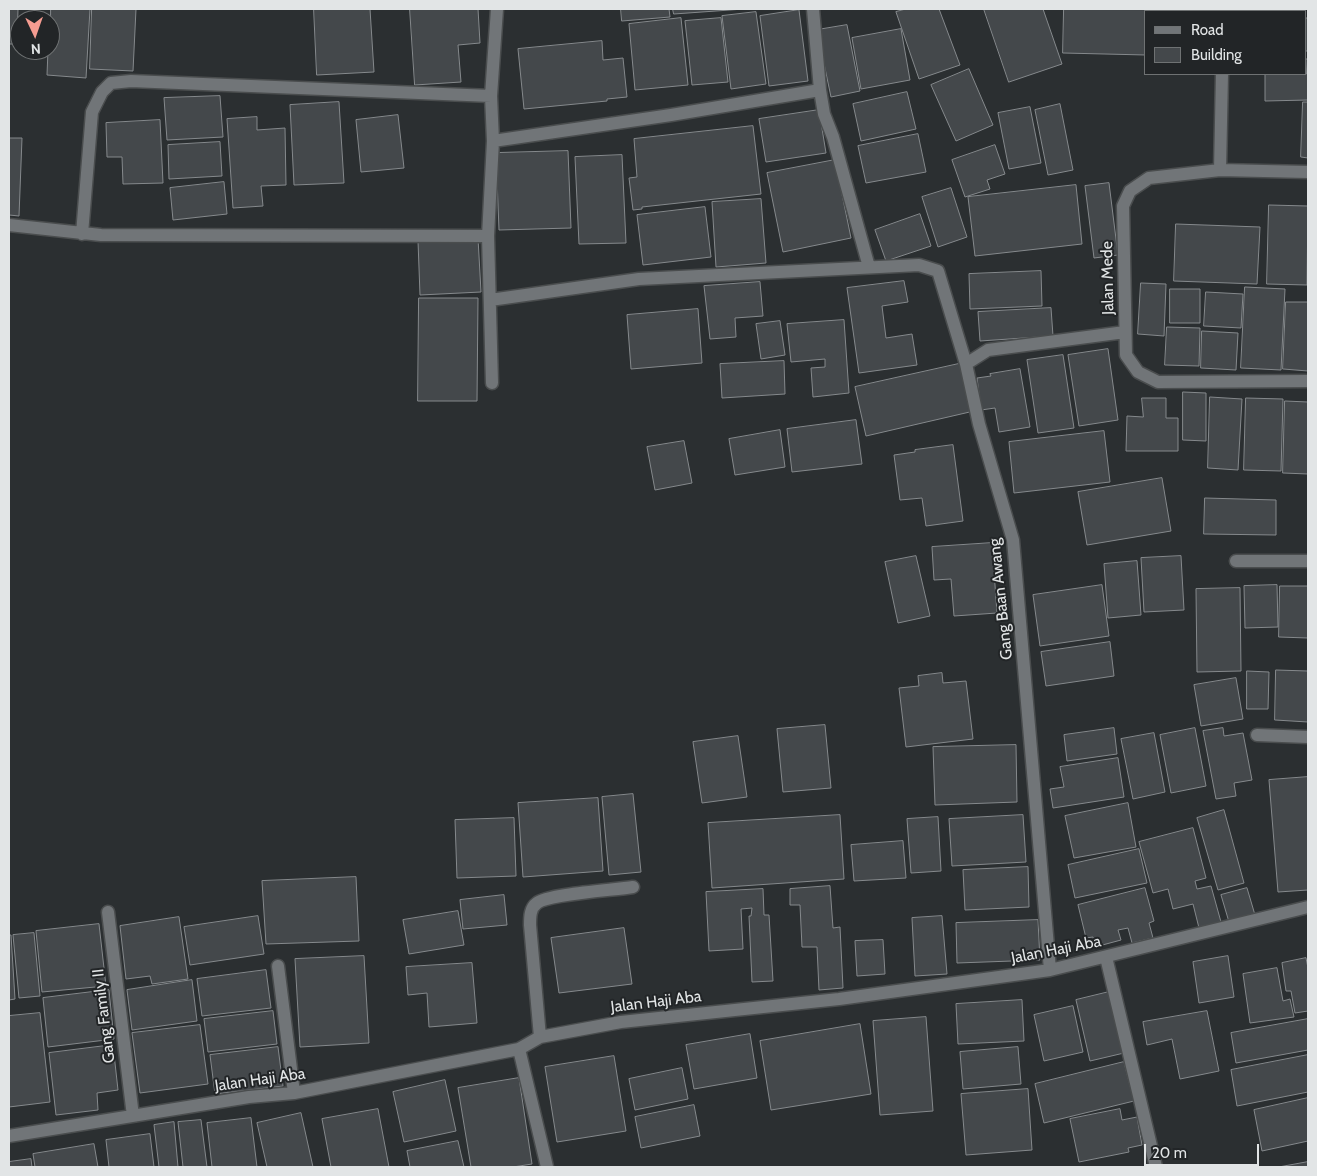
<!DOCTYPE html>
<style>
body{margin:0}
#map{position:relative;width:1317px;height:1176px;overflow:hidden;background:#2b2f31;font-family:Cabin,sans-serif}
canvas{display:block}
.frame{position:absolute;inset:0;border:10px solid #e2e5e6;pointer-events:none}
.legend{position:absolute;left:1144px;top:10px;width:162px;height:65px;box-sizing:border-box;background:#222527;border:1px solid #6f7273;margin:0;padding:6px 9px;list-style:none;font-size:15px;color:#e2e5e6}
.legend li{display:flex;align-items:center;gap:10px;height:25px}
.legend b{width:25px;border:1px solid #6f7273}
.north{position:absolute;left:10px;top:10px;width:50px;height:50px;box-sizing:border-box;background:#222527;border:1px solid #6f7273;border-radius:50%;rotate:177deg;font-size:14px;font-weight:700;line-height:20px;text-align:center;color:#e2e5e6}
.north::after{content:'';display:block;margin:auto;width:18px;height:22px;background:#f59c91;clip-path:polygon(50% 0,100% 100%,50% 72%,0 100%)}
.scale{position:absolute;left:1144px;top:1144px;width:115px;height:22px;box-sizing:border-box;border:2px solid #e2e5e6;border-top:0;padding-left:6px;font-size:15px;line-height:18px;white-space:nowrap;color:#e2e5e6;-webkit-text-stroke:4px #222527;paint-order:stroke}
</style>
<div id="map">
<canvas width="1317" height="1176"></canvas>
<div class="frame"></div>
<ul class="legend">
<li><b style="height:6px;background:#717578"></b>Road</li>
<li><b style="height:14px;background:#44484b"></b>Building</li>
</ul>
<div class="north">N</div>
<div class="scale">20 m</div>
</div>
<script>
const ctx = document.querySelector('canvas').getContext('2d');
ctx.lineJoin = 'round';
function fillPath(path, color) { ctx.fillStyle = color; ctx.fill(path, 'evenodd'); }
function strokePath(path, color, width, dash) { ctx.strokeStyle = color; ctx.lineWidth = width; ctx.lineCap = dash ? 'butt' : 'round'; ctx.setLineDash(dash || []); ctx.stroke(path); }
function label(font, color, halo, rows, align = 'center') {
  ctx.font = font + ' Cabin,sans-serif'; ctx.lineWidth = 4; ctx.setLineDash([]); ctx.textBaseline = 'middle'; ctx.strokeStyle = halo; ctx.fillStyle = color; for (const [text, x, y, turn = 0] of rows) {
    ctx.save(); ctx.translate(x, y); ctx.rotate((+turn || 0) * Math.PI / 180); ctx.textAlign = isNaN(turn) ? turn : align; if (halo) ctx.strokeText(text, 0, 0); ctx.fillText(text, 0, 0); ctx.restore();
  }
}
const building = new Path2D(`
 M9 9H18L17 44H9Z
 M51 9H90L86 78 47 75 48 50H50Z
 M92 9H136L133 71 90 69Z
 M314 9H370L374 72 317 75Z
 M410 9H478L480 43 458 45 461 82 415 85Z
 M621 9H669L670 17 622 21Z
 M673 9H744L674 14Z
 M906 9H939L960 65 919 79 896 12Z
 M984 9H1043L1062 64 1009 82Z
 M1064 9H1127L1183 10 1146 11V55L1063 53Z
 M799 10 808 81 769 86 760 16Z
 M756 12 766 84 731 89 722 16Z
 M681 18 688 85 635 90 629 24Z
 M721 18 728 82 692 85 685 21Z
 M1306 18H1308V51H1306Z
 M847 25 860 91 831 97 817 30Z
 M901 29 910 80 861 89 852 38Z
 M602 41 603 60 623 58 627 97 607 99V101L524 109 518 49Z
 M1306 59H1308V100L1265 101V74H1306Z
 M969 69 993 125 956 141 931 85Z
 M907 92 916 129 861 141 853 104Z
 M220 96 223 137 167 140 164 98Z
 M339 102 344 183 294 185 290 105Z
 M1303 102H1308V158L1301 157Z
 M1060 104 1073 170 1048 175 1035 110Z
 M1030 107 1041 163 1009 169 998 113Z
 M819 110 826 153 766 162 759 119Z
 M398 115 404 168 361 172 356 120Z
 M257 117V130L285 128 286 185 261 186 263 206 233 208 227 119Z
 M160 120 163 183 123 184 122 157H107L106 123Z
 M753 126 761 194 642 207V209L633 210 629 178 637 177 634 139Z
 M918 134 926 172 866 183 858 146Z
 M9 138H22L19 216 9 215Z
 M220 142 222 176 169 179 168 145Z
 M995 145 1005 174 987 180 990 189 965 197 952 160Z
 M568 151 571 228 499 230 496 153Z
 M622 155 626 243 579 244 575 157Z
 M835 160 851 238 783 252 767 173Z
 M224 182 227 214 173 220 170 188Z
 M1109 183 1118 255 1094 258 1085 186Z
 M1076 185 1082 244 975 256 968 197Z
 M951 188 967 237 938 247 922 197Z
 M761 199 766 263 716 267 712 202Z
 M1269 205 1308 206 1307 285 1267 284Z
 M705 207 711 257 643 265 637 215Z
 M920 214 931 246 886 261 875 230Z
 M1176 224 1260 227 1257 284 1174 281Z
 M478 238 481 292 420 295 418 241Z
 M1041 271 1042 306 970 309 969 274Z
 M904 281 908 302 882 306 886 338 912 334 917 365 859 373 847 288Z
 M760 282 763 316 735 318 736 337 710 339 704 286Z
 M1141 283 1166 284 1164 336 1138 334Z
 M1245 287 1285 289 1281 370 1241 368Z
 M1170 289H1200V323H1170Z
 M1206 292 1243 294 1241 328 1204 326Z
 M419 298H478L477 401H418Z
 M1286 302H1308V371L1283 369Z
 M1051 308 1053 336 980 341 978 312Z
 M698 309 702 363 631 369 627 315Z
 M844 320 849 393 813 397 811 368 825 367V359L791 362 787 324Z
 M780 321 785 355 761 359 756 324Z
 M1167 327 1200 328 1199 366 1165 365Z
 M1202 331 1238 333 1236 370 1201 368Z
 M1108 349 1118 420 1079 426 1068 355Z
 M1063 355 1074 428 1038 433 1027 360Z
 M784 361 785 394 722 398 720 364Z
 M963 363 974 411 866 436 855 387Z
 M1020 369 1030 427 999 432 995 408 981 410 977 378 991 376 990 374Z
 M1183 392 1206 393V441L1183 440Z
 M1210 397 1242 399 1238 470 1208 468Z
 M1142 398H1166V418H1178V451H1126L1127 416 1143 417Z
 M1246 398 1283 399 1281 471 1244 470Z
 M1285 401 1308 402V474L1283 473Z
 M856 420 862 464 792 472 787 429Z
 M780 430 785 467 735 475 729 439Z
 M1104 431 1110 482 1014 493 1009 442Z
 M684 441 692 483 655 490 647 447Z
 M953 445 963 521 926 526 922 498 900 500 894 455 915 452V450Z
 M1162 478 1171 531 1087 545 1078 492Z
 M1205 498 1276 500V535L1204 534Z
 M992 543 997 613 954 616 951 579 934 580 932 547Z
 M916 556 930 616 898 623 885 562Z
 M1181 556 1184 610 1144 612 1141 558Z
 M1137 561 1141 615 1108 618 1104 564Z
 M1102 585 1109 636 1040 646 1033 595Z
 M1277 585 1278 627 1245 628 1244 586Z
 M1280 586H1308V638L1279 637Z
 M1240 588 1241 671 1197 672 1196 589Z
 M1110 642 1114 676 1046 686 1041 652Z
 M1276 670 1308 671V722L1275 720Z
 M1247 671 1269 672 1268 709H1247Z
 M942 673 943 683 966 681 973 739 906 747 899 688 919 686 918 676Z
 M1236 678 1243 719 1201 726 1194 685Z
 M825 725 831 788 783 792 777 729Z
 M1114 728 1117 754 1067 761 1064 735Z
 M1195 728 1206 786 1171 793 1160 735Z
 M1223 728 1224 736 1243 733 1252 780 1234 783 1236 796 1216 799 1203 731Z
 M1154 733 1165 792 1133 799 1121 739Z
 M738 736 747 797 702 803 693 742Z
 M1016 745 1017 802 935 805 933 747Z
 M1118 758 1124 797 1053 808 1050 789 1064 787 1060 767Z
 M1308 777V890L1278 892 1269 780Z
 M633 794 641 872 609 875 602 797Z
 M598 798 603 871 523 877 518 803Z
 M1128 803 1136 847 1074 858 1065 816Z
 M1224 810 1244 883 1218 890 1197 818Z
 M840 815 844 879 712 888 708 823Z
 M1023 815 1026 862 952 866 949 819Z
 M938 817 941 871 911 873 907 819Z
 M514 818 516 876 457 878 455 820Z
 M1193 828 1206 878 1195 881 1197 889 1211 886 1221 922 1199 928 1193 904 1173 909 1168 889 1153 893 1139 842Z
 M903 841 906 878 854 881 851 845Z
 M1139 849 1147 883 1075 898 1068 865Z
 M1028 867 1029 907 965 910 963 870Z
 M356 877 359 941 266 944 262 881Z
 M830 886 833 928 840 927 843 988 819 990 817 947H802L800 905H790V889Z
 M1145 888 1154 921 1149 923 1153 938 1132 943 1128 928 1118 930 1121 940 1095 947 1093 937 1086 938 1078 905Z
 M1247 888 1255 915 1229 922 1221 895Z
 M763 889 764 915H769L773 981 752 982 749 916H751L752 908 741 909 743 949 709 951 706 892Z
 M504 895 507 925 463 929 460 900Z
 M458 911 464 945 409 954 403 920Z
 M258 916 264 954 190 965 184 927Z
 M942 916 947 974 915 976 912 918Z
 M179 917 188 979 152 984 150 976 126 979 120 926Z
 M1038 920 1040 960 957 963 956 923Z
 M99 924 106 986 42 992 36 931Z
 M624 928 632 984 559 993 551 938Z
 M34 933 40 996 19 998 13 935Z
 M9 935H11L15 999 9 1000Z
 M883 940 885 974 857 976 855 941Z
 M364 956 369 1043 300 1047 295 959Z
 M1228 956 1234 997 1199 1003 1193 962Z
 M1306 958 1308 968V1011L1295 1013 1291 991H1286L1282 963Z
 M472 963 477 1023 429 1027 427 993 408 995 406 967Z
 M1277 968 1283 1001 1290 999 1294 1017 1250 1023 1243 974Z
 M266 970 271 1008 202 1016 197 979Z
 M192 980 197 1021 132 1030 127 990Z
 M109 990 114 1039 48 1047 43 998Z
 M1109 992 1124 1053 1090 1061 1076 1000Z
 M1022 1000 1024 1041 958 1044 956 1004Z
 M1073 1006 1083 1052 1044 1061 1034 1015Z
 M273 1011 277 1044 208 1052 204 1019Z
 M1207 1011 1219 1071 1180 1079 1172 1039 1147 1045 1143 1022Z
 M40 1013 50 1102 9 1107V1016Z
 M926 1017 933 1111 880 1115 873 1021Z
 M1308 1019V1050L1236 1063 1231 1033Z
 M860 1024 871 1094 771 1110 760 1041Z
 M200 1025 208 1084 140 1093 132 1033Z
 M750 1034 757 1078 694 1089 686 1045Z
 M113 1045 118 1090 97 1093 98 1110 56 1115 49 1053Z
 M278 1047 283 1086 215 1094 210 1055Z
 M1018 1047 1021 1084 963 1089 960 1052Z
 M1308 1055V1092L1237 1106 1231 1070Z
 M614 1056 626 1131 557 1142 545 1067Z
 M1124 1062 1134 1101 1044 1123 1035 1084Z
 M682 1068 688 1099 635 1110 629 1079Z
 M519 1078 532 1164 513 1167H471L458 1088Z
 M445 1080 456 1131 404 1142 393 1092Z
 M1028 1089 1032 1150 966 1155 961 1094Z
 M1308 1098V1141L1262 1151 1254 1110Z
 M694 1105 700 1136 641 1148 635 1117Z
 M378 1109 389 1167H331L322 1119Z
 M1120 1109 1122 1120 1137 1117 1142 1145 1128 1148 1129 1152 1079 1162 1070 1119Z
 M301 1113 313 1167H267L257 1123Z
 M251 1118 257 1167H212L207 1123Z
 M201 1120 207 1167H183L178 1122Z
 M174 1122 178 1167H159L154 1125Z
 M150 1134 154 1167H109L106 1140Z
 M458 1141 464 1167H410L407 1151Z
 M94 1144 98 1167H35L33 1154Z
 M31 1159 32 1167H9V1162Z
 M1308 1162V1167H1279Z`);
fillPath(building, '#44484b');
strokePath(building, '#85898c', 1);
const minor = new Path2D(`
 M813 9 820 90 824 114 833 137 869 267
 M1224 11V9
 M493 141 671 115 820 90
 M1220 170 1222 74
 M1308 172 1220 170 1149 178 1130 191 1123 206 1126 355 1138 372 1158 382 1308 381
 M9 225 101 235 488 236 493 141 491 96 497 9
 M82 234 92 112 102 92 111 83 131 81 491 96
 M488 236 492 383
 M490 300 639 279 919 265 938 271 966 364
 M1236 561H1308
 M1257 735 1308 737
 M108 912 133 1116
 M1106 957 1156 1167
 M278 966 294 1093
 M1050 970 1013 540 979 424 966 364 988 350 1125 332
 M540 1037 530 925C530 917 530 908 537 903 548 894 615 890 633 887
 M519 1049 547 1167
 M9 1136 249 1097 294 1093 519 1049 540 1037 621 1022 839 999 1050 970 1308 907`);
strokePath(minor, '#4a4d4e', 15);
strokePath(minor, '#717578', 12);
label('16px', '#e2e5e6', '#222527', [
 ["Jalan Mede",1108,278,-91],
 ["Gang Baan Awang",1001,599,-96],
 ["Jalan Haji Aba",1056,950,-11],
 ["Jalan Haji Aba",656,1002,-7],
 ["Gang Family II",104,1016,-97],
 ["Jalan Haji Aba",260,1080,-8]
]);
</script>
